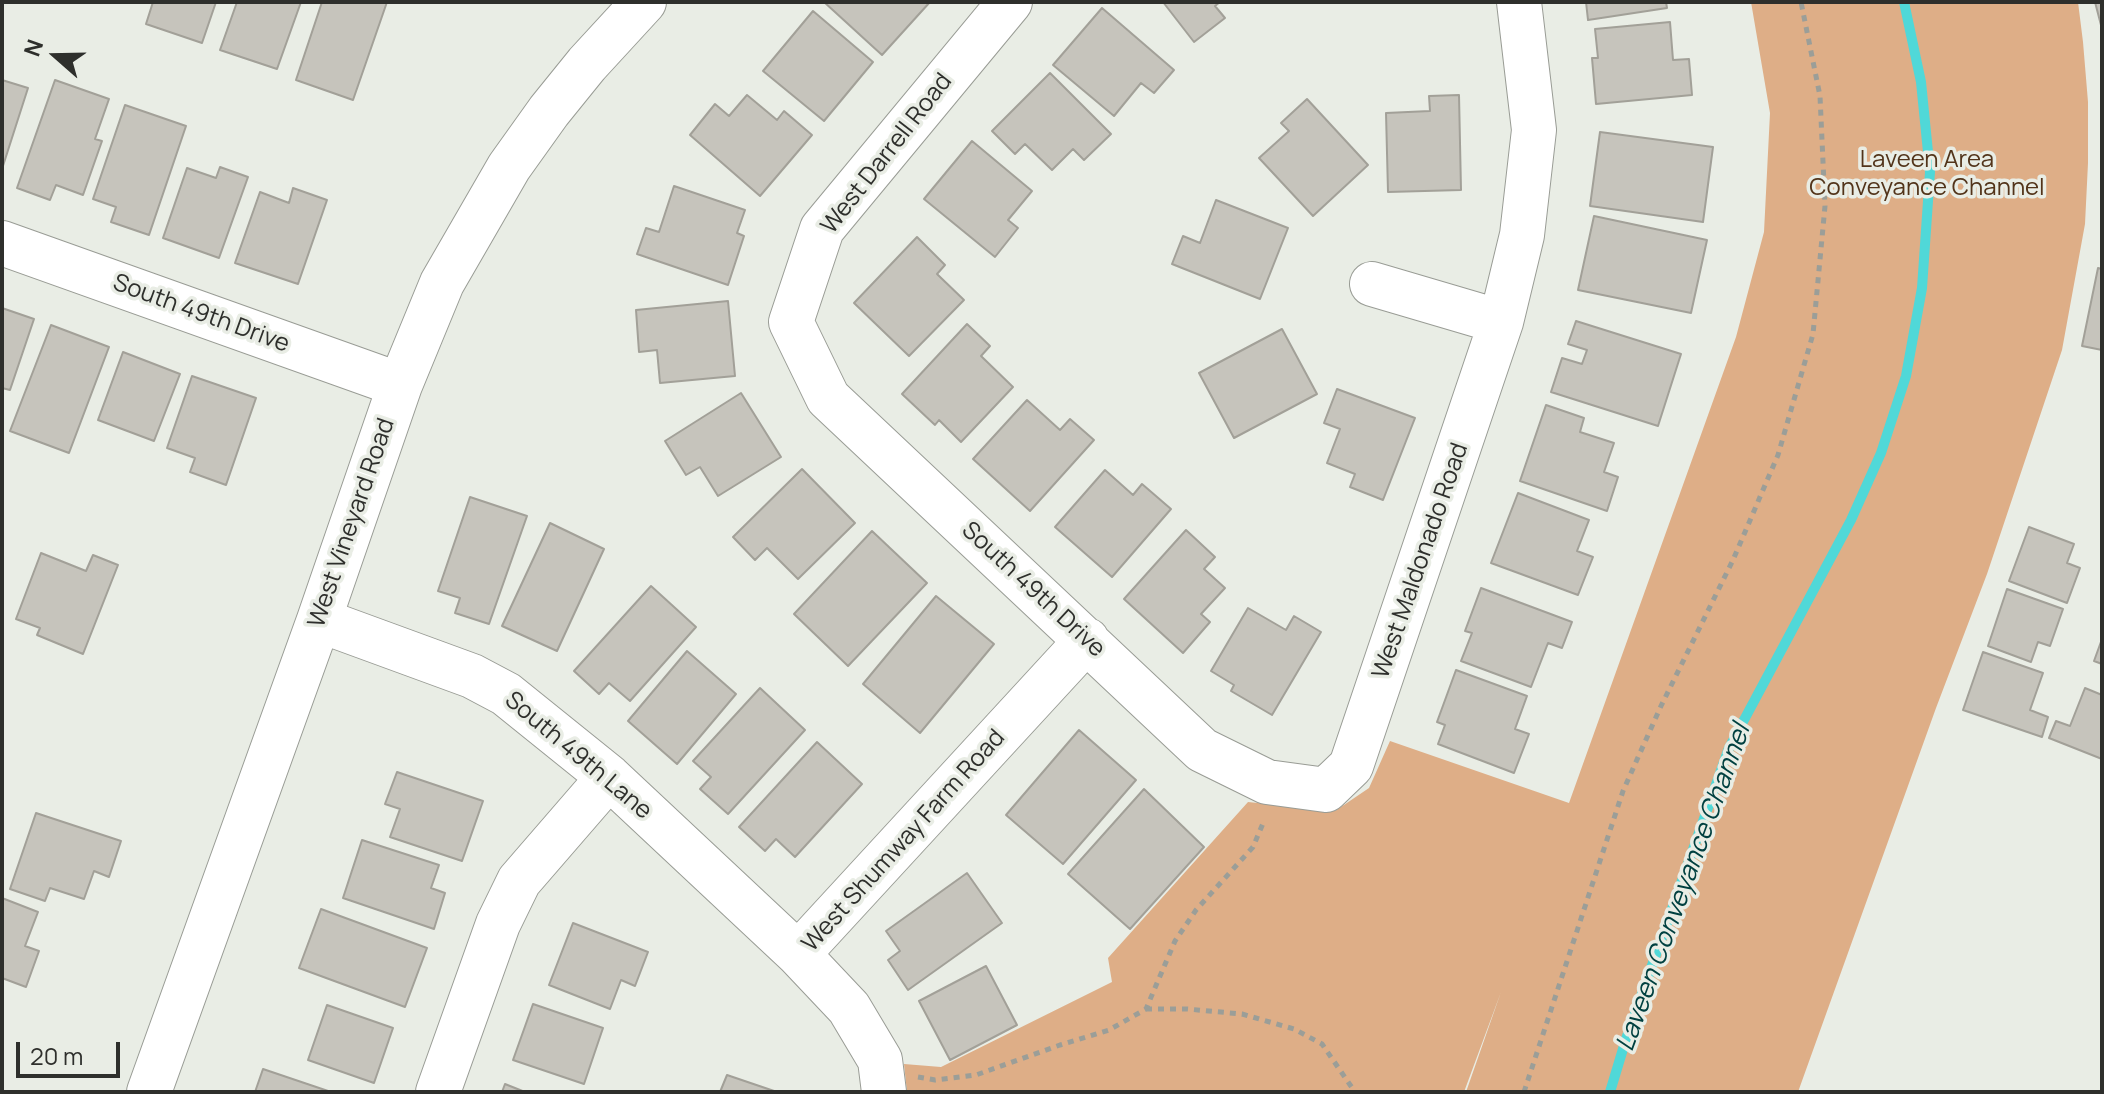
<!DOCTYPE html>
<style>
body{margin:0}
#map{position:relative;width:2104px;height:1094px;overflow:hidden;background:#e9ede5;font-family:Manrope,sans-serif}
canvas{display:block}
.frame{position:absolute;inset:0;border:4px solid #2e2f2c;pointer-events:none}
.north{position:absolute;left:16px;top:16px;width:80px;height:80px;-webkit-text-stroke:6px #e9ede5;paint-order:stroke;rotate:290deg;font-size:22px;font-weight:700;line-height:32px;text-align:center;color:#2e2f2c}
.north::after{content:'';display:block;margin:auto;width:28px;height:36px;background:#2e2f2c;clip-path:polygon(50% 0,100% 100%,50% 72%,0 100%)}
.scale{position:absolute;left:16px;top:1042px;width:104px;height:36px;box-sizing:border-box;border:4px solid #2e2f2c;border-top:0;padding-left:10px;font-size:24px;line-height:28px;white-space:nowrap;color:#2e2f2c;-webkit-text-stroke:6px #e9ede5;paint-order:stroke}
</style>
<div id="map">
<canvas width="2104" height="1094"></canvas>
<div class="frame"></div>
<div class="north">N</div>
<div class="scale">20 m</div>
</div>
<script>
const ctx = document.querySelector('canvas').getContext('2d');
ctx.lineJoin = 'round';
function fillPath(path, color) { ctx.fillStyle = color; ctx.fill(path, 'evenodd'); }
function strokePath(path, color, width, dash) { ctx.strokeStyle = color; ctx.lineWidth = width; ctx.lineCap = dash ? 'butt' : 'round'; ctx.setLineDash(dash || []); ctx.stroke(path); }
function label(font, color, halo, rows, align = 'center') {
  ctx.font = font + ' Manrope,sans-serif'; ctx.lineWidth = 7; ctx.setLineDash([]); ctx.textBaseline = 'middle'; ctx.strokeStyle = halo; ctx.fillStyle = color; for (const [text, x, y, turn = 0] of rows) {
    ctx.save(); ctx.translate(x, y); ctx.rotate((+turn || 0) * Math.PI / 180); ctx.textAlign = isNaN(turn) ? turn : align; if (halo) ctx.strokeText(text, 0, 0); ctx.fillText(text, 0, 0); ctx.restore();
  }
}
fillPath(new Path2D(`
 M1751 2H2078L2083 42 2088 102V163L2085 224 2062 350 1987 574 1936 708 1798 1092H1466L1501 992 1464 1092H907L904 1064 941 1067 1112 982 1108 958 1248 802 1335 811 1369 788 1390 741 1569 803 1736 337 1764 232 1770 113Z`), '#deae87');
strokePath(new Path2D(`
 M1610 1092 1626 1039 1729 748 1851 520 1881 453 1906 376 1922 288 1930 172 1921 82 1904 2`), '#50d8d8', 10);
const building = new Path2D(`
 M153 2H216L202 43 146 24Z
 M237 2H301L277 69 220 50Z
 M322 2H387L353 100 296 80Z
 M824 2H930L882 55Z
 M1163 2H1220L1215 6 1225 18 1194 42Z
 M1586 2H1666L1667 8 1588 20Z
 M2095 2H2102V29Z
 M1102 8 1174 70 1154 93 1141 83 1114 116 1053 65Z
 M813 11 873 62 824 121 763 71Z
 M1670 22 1673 60 1689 59 1692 95 1596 104 1592 58H1598L1595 29Z
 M1050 73 1111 134 1084 160 1073 149 1052 170 1025 144 1015 154 992 131Z
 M2 80 28 88 2 169Z
 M55 80 109 99 95 139 102 141 83 195 56 185 50 200 17 188Z
 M747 95 777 120 784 111 812 135 760 196 690 135 715 104 729 116Z
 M1459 95 1461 190 1388 192 1386 113 1430 111 1429 96Z
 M1307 99 1368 165 1313 216 1259 158 1289 131 1281 123Z
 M125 105 186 126 149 235 111 222 116 207 93 199Z
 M1600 132 1713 147 1703 222 1590 206Z
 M972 141 1032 191 1008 220 1018 228 995 257 924 199Z
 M220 167 248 177 219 258 163 238 187 168 216 178Z
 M674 186 745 210 737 233 744 236 728 285 637 254 646 228 659 232Z
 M293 188 327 200 298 284 235 263 260 192 289 203Z
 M1216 200 1288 228 1260 299 1172 264 1183 236 1200 243Z
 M1594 216 1707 240 1691 313 1578 290Z
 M917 237 945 265 937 274 964 300 909 356 854 303Z
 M2098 268 2102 269V350L2082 346Z
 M728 301 735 376 660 383 657 350 639 352 636 310Z
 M2 308 34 319 10 390 2 388Z
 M1576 321 1681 354 1658 426 1551 392 1562 358 1582 364 1587 350 1568 344Z
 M967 324 990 346 981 356 1013 387 961 442 939 420 935 425 902 394Z
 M51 325 109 347 69 453 10 431Z
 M1282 329 1317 394 1234 438 1199 373Z
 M123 352 180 374 154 441 98 420Z
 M192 376 256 398 226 485 190 472 195 458 167 448Z
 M1337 389 1415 418 1383 500 1350 487 1355 474 1327 463 1340 429 1324 423Z
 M741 393 781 457 718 496 700 467 686 475 665 441Z
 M1027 400 1060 430 1070 419 1094 440 1030 511 973 459Z
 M1546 405 1584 418 1580 432 1614 443 1604 472 1618 477 1607 511 1520 481Z
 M802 469 855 523 798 579 767 548 755 560 733 537Z
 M1105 470 1133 495 1142 484 1171 509 1112 577 1055 527Z
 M1518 493 1589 520 1577 551 1593 557 1578 595 1491 563Z
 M470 497 527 516 489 624 455 613 460 598 438 591Z
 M550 523 604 549 557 651 502 626Z
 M2029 527 2074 544 2067 563 2080 568 2067 603 2009 581Z
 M1186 530 1215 557 1204 569 1225 588 1201 614 1210 622 1183 653 1124 599Z
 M872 531 927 583 848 666 794 614Z
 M41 553 86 571 93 555 118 565 83 654 37 635 40 628 16 619Z
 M651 586 696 627 630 701 609 683 599 694 574 671Z
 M1481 588 1572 622 1562 648 1548 643 1531 687 1461 661 1472 633 1465 631Z
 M2007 589 2063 609 2050 646 2038 642 2031 662 1988 646Z
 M936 596 994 644 920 733 863 684Z
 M1248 608 1286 630 1294 616 1321 632 1272 715 1231 691 1234 685 1211 671Z
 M2102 639V664L2094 661Z
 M687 651 736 694 677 764 628 721Z
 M1983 652 2043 673 2030 710 2048 717 2042 737 1963 710Z
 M1456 670 1527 696 1515 729 1529 734 1514 773 1438 744 1445 725 1437 722Z
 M760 688 805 730 728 814 700 789 711 777 693 761Z
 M2085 688 2102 695V759L2049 738 2056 721 2070 726Z
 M1079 730 1136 780 1063 864 1006 815Z
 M817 742 862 784 795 857 776 839 765 851 739 827Z
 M397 772 483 801 462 861 390 837 400 809 385 804Z
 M1144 789 1204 847 1130 929 1068 874Z
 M36 813 121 841 109 877 94 871 84 899 50 888 45 901 10 889Z
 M362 840 439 865 431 888 445 893 434 929 343 898Z
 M967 873 1002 923 908 990 888 960 900 951 886 931Z
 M2 898 38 912 25 946 39 951 26 987 2 978Z
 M321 909 427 948 405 1007 299 968Z
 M573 923 648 952 635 986 621 980 610 1009 549 985Z
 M986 966 1017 1025 950 1060 919 1001Z
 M533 1004 603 1028 584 1084 513 1060Z
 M327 1005 393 1028 374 1083 308 1060Z
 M263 1069 331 1092H255Z
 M727 1075 777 1092H720Z
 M505 1084 525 1092H502Z`);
fillPath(building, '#c6c4bc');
strokePath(building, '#a2a098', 2);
const minor = new Path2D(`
 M1010 2 822 229 791 322 828 398 1202 750 1267 782 1326 790 1351 766 1501 322 1522 235 1534 130 1519 2
 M2 243 400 385
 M1372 284 1501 322
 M319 620 472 676 506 694 609 777 798 954 849 1008 880 1060 884 1092
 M798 954 1087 640
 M149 1092 319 620 400 385 442 283 509 167 549 111 587 64 644 2
 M438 1092 498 924 519 881 609 777`);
strokePath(minor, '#999c95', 46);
strokePath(new Path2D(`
 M1146 1009H1187L1242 1014 1294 1029 1322 1044 1355 1092
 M918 1077 935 1080 976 1075 1060 1045 1109 1030 1146 1009 1175 941 1196 910 1253 847 1264 821
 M1524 1092 1623 791 1661 706 1733 560 1778 455 1813 334 1825 206 1820 96 1801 2`), '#9b9e98', 5, [6, 6]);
strokePath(minor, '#fff', 44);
label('24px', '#2e2f2c', '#e9ede5', [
 ["West Darrell Road",887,154,-52],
 ["South 49th Drive",201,314,20],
 ["West Vineyard Road",352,523,-71],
 ["West Maldonado Road",1421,561,-71],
 ["South 49th Drive",1033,590,43],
 ["South 49th Lane",578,756,40],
 ["West Shumway Farm Road",904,841,-48]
]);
label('24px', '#52341a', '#e9ede5', [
 ["Laveen Area",1927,160],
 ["Conveyance Channel",1927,188]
]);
label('italic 26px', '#004040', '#e9ede5', [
 ["Laveen Conveyance Channel",1684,888,-70]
]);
</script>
